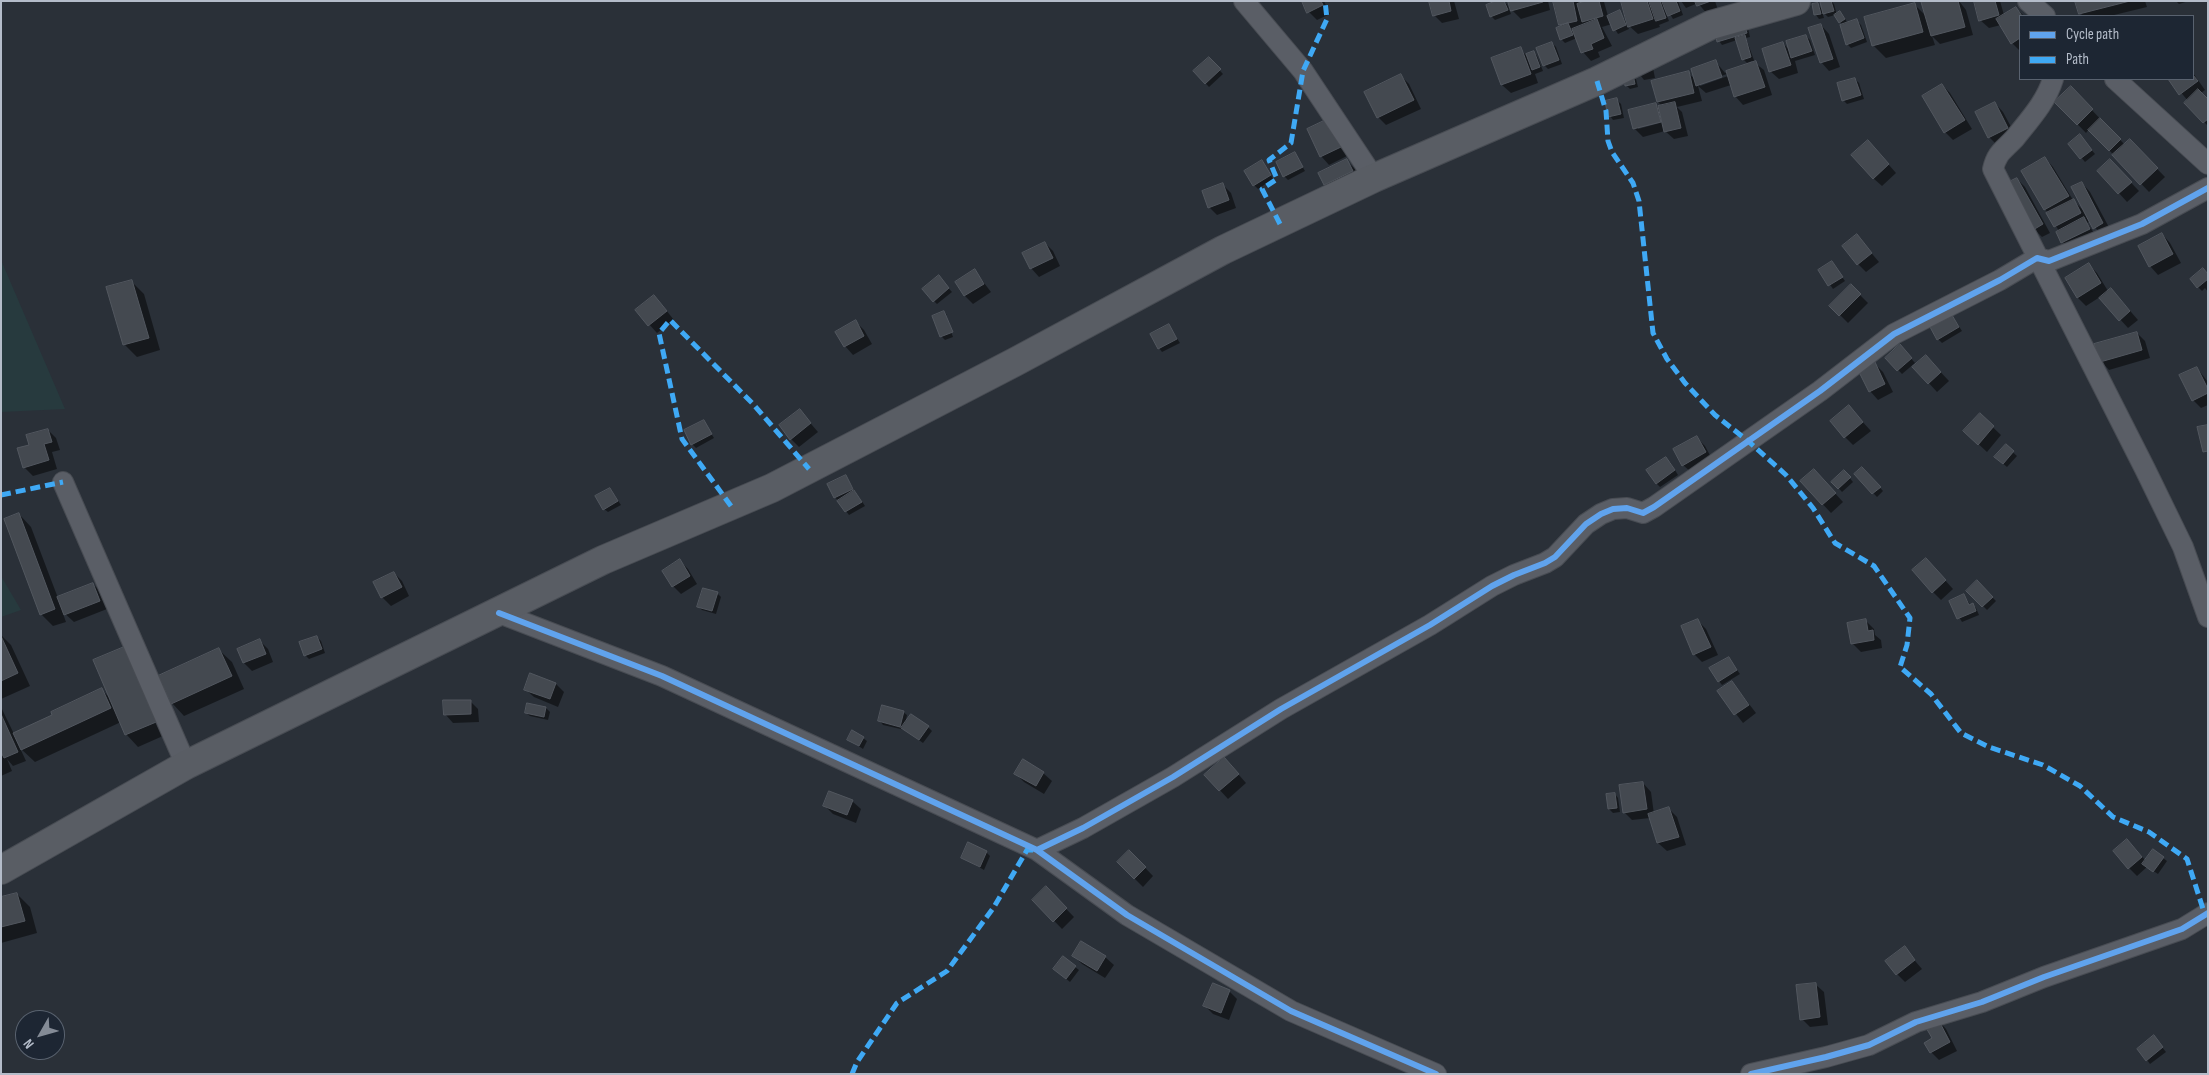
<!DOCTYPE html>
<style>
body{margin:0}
#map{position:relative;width:2209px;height:1075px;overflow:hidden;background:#2a3038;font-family:"Sofia Sans Condensed",sans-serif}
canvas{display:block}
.frame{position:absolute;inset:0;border:2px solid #b4bcc9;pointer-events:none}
.legend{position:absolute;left:2019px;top:15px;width:175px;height:65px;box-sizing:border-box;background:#1d2633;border:1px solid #59626f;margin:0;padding:6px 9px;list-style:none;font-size:15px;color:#b4bcc9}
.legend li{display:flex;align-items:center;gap:10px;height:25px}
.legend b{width:25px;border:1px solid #59626f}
.north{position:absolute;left:15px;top:1010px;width:50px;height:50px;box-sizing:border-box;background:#1d2633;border:1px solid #59626f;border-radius:50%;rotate:232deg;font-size:14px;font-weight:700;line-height:20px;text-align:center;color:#b4bcc9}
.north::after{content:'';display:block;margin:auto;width:18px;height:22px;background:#848b96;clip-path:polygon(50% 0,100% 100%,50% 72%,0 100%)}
</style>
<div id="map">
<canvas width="2209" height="1075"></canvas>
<div class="frame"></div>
<ul class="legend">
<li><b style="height:6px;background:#60a3ed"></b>Cycle path</li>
<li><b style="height:6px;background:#3fa9f5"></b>Path</li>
</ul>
<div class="north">N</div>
</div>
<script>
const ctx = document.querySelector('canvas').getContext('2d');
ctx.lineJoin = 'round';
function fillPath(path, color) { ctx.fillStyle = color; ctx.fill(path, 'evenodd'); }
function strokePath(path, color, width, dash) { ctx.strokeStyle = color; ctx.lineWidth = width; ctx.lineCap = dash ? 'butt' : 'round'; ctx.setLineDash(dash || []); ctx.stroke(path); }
fillPath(new Path2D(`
 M1 260 65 409 1 412Z
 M1 576 21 610 1 617Z`), '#273a3e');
fillPath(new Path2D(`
 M1304 1H1324L1330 14 1317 20 1309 12Z
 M1431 1H1454L1459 19 1442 23 1434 15Z
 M1499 1 1507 4 1511 14 1495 20 1491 16Z
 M1510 1H1548L1550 10 1521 19 1512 10Z
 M1554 1H1578L1579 4 1588 1H1608L1604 2 1608 16 1619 12 1627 23H1629L1622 1H1662L1664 4 1663 1H1678L1683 15 1673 19 1665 5 1663 6 1669 21 1659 25 1660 27 1638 34 1627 24 1629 29 1618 34 1612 24 1602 27 1612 46 1598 52 1600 57 1591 61 1583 52 1577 38 1565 43 1561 39 1562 27Z
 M1681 1H1715L1718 10 1707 14 1698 3 1686 8Z
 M1831 1 1834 4 1837 15 1844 17 1848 24 1857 21 1861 25 1867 42 1851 48 1847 44 1843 26 1835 15 1828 17 1822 11 1824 18 1819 19 1816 15 1813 5H1818L1824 11 1822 2Z
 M1928 1H1959L1966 10 1973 35 1940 44 1932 36 1935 45 1886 58 1873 45 1915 5 1927 17 1923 3Z
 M1975 1H2000L2004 15 2016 8 2024 16H2020V51L2012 43 2001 25 1989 28 1980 20Z
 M2077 1H2145L2147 7 2110 16H2082Z
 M2176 1H2189L2179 4Z
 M1821 25 1829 34 1840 67 1829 71 1821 62Z
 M1748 28 1750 37 1746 38 1755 63 1764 70 1772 95 1743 105 1735 96 1731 85 1706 93 1698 86 1702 101 1677 107 1682 112 1688 136 1674 139 1665 131 1643 137 1634 128 1656 104 1659 108 1663 107 1658 102 1688 73 1696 80 1716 62 1725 73 1753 63 1752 61 1747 63 1743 59 1737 40 1722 45 1719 41ZM1727 74 1728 76 1700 86V83ZM1667 119V121L1638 129V126Z
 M1806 36 1810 40 1815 55 1795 61 1798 73 1779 79 1770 71 1783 43 1790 51Z
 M1552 43 1556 47 1562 64 1548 69 1544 65Z
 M1520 49 1526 55 1534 52 1537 56 1543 71 1535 74 1538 83 1511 93 1502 85 1493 59Z
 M1209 59 1223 74 1209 87 1195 72Z
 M1639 66 1653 68 1655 78 1644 80 1641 76Z
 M2193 73 2205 90 2201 93 2208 101V126L2186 103 2188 101 2170 79H2193Z
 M1635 75 1638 87 1630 89 1626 85Z
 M1401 76 1409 84 1421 109 1386 125 1378 117Z
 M1855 79 1859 83 1864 99 1847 104 1843 100Z
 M1942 85 1950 93 1972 129 1953 140 1945 132Z
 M2071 88 2125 145 2138 149 2165 177 2149 192 2089 129 2086 133 2056 102Z
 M1617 100 1621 104 1624 118 1613 120 1610 116Z
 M1995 103 2003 112 2016 136 1997 145 1989 137Z
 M1328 120 1349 155 1329 165 1321 156Z
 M2083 140 2095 154 2085 162 2070 144Z
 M1876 150 1896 173 1882 186 1873 178Z
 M1295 154 1305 171 1288 180 1284 176Z
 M2045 158 2053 167 2073 200 2085 212 2082 183 2090 192 2111 231 2102 236 2090 221 2087 223 2097 237 2071 251 2063 242 2057 232 2059 231 2022 172Z
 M1347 161 1355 169 1360 179 1334 192 1325 184Z
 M1265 165 1273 179 1258 189 1254 185Z
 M2118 169 2139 191 2127 202 2099 171Z
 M2017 179 2025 187 2050 233 2042 237 2034 229Z
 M1223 185 1231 193 1236 208 1217 215 1209 207Z
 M2162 234 2170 243 2181 263 2158 275 2150 266Z
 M1857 236 1879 262 1866 272 1858 264Z
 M1045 243 1053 251 1060 266 1039 277 1031 268Z
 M1832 263 1845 281 1833 289 1820 270Z
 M2089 265 2097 273 2108 291 2119 298 2138 320 2128 328 2100 297 2086 306 2078 298 2066 279Z
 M975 271 991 292 973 304 965 296 957 282Z
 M2208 275V292L2205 288 2202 291 2198 287Z
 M131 281 144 294 160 350 137 357 125 345 108 288Z
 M942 281 952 292 937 304 934 301Z
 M1851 286 1868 303 1848 323 1831 306Z
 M662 305 674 320 657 333 637 311Z
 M944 313 947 315H945L953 337 945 340 941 336Z
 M1952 316 1962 331 1942 343 1938 339Z
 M856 322 864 330 872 344 853 355 845 346Z
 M1169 326 1180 343 1162 352 1159 348Z
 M2137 333 2145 341 2150 358 2109 370 2101 361Z
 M1900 346 1915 363 1902 374 1887 358Z
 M1874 363 1883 372 1893 392 1878 400 1870 391Z
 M1934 365 1949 381 1937 392 1914 367Z
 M2197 368 2208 382V405L2201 408 2193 400Z
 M1849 407 1871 431 1853 445 1845 437Z
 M800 411 818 432 799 447 791 439Z
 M1980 415 2001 435 1987 452 1973 439Z
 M703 421 714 438 696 448 692 444Z
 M48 430 56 438 60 450 52 452 57 469 33 476 24 467 30 446Z
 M1697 438 1705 446 1713 461 1692 473 1683 465Z
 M2006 446 2017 456 2007 467 2000 461Z
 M1670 462 1678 475 1660 487 1656 483Z
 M1862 468 1883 491 1877 497 1856 475Z
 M1844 471 1853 482 1842 492 1833 482Z
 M845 476 865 506 849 515 835 497Z
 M1822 479 1843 502 1831 513 1802 482Z
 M610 489 621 505 608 512 604 509Z
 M19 514 31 527 58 598 93 584 101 592 107 609 74 622 62 611 66 622 53 626 41 614Z
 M680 561 688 569 697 584 681 594 673 586Z
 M1934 568 1953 589 1941 600 1933 592Z
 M394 573 402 581 409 596 391 606 382 597 375 583Z
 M1977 582 1996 601 1987 610 1968 591Z
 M717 593 721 597 716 614 702 610 699 607Z
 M1964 595 1971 606 1973 605 1976 608 1979 615 1962 622 1950 601Z
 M1698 621 1706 629 1718 655 1702 662 1694 654Z
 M1866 621 1874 629 1875 635 1881 640 1882 648 1861 652 1853 644 1849 624Z
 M1 635 11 645 30 686 1 699Z
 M317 637 321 641 325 653 309 659 305 655Z
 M260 641 268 649 273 662 252 671 244 663Z
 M219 650 232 662 244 689 184 716 172 703Z
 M1728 658 1740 674 1722 685 1719 681Z
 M95 661 172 732 138 747 126 734 121 722 35 762 20 748 26 761 13 766 7 759 12 771 1 776V707L14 734 102 690 111 699Z
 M1732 682 1756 713 1743 723 1719 692Z
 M556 684 564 692 558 707 534 697 525 689Z
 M470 701 478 709 479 722 453 723 445 714Z
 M528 704 546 708 550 712 548 720 530 716 526 713Z
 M903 712 907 715 905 725 928 727 932 731 923 743 905 730 883 725 880 721Z
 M863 738 867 741 863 749 848 739Z
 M1232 767 1246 783 1228 799 1206 775Z
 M1043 773 1052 781 1044 794 1024 782 1016 774Z
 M1643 783 1651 792 1654 814 1669 809 1677 817 1686 845 1667 851 1658 843 1650 818 1632 820 1624 812Z
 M1615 794 1618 798 1620 812 1613 813 1609 809 1607 795Z
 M852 801 861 809 856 823 833 814 824 805Z
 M2127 841 2146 861 2163 858 2167 861 2158 874 2147 867 2137 876 2129 868Z
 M1129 851 1153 876 1143 887 1118 862Z
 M986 852 990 856 984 870 962 857Z
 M1046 888 1074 917 1062 929 1034 900Z
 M17 894 30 907 37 933 1 943V899Z
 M1082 942 1105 957 1114 965 1105 978 1082 964 1074 956Z
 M1904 948 1922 969 1905 982 1897 974Z
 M1075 967 1079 970 1070 982 1058 972Z
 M1815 984 1824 992 1828 1025 1810 1027 1802 1019Z
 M1229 991 1237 999 1229 1020 1213 1014 1205 1006Z
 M1938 1020 1946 1029 1957 1051 1939 1060 1931 1052Z
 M2157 1041 2166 1052 2150 1064 2147 1060Z`), '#0007');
const building = new Path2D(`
 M1302 1H1321L1323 5 1307 13Z
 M1429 1H1449L1451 11 1433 16Z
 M1496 1H1504L1508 10 1490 17 1486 5Z
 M1508 1H1543V2L1511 11Z
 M1553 1H1573L1577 21 1559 25Z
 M1586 1H1599L1603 16 1582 22 1577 4Z
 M1621 1H1647L1653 19 1628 27Z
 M1649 1H1660L1666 18 1656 21Z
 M1662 1H1676L1680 11 1668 16Z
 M1695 1H1711L1697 6Z
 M1831 1 1834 11 1823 14 1820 2Z
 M1958 1 1965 27 1931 36 1921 2Z
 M1974 1H1995L1999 15 1979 21Z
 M2075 1H2130L2079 14Z
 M1818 3 1821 14 1814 15 1812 4Z
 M1915 3 1923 32 1872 46 1864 17Z
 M2016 7 2022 16H2020V38L2011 44 1996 19Z
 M1620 10 1626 25 1613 31 1607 16Z
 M1840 11 1845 19 1839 23 1834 15Z
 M1597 19 1604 38 1591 44 1593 49 1581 53 1572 29Z
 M1857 19 1864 38 1846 45 1840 25Z
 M1568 23 1573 35 1560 40 1556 28Z
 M1744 23 1747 33 1717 42 1715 32Z
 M1821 24 1833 59 1820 63 1808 28Z
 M1745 35 1751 57 1742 60 1735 38Z
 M1806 35 1812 51 1791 58 1786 41Z
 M1552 42 1559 60 1543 66 1536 48Z
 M1783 42 1791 65 1769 72 1762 49Z
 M1521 47 1531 74 1501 85 1491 58Z
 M1534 51 1540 67 1532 70 1526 54Z
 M1209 57 1221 69 1205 84 1193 71Z
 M1716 60 1722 77 1696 86 1691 69Z
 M1756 61 1765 87 1734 97 1726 71Z
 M1632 70 1635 84 1625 86 1623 72Z
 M1689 71 1694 93 1657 102 1651 81Z
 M1401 74 1414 100 1377 118 1364 92Z
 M2193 75 2198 81 2179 95 2168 79H2193Z
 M1855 78 1861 95 1842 101 1837 83Z
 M1942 84 1965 120 1944 133 1922 96Z
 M2071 86 2093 109 2077 125 2054 102Z
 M2198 89 2208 99V119L2203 123 2184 103Z
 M1617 98 1621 114 1608 117 1605 101Z
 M1675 102 1681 128 1664 132 1658 106Z
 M1995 102 2008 128 1988 138 1975 112Z
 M1656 103 1661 122 1633 129 1628 110Z
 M2100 118 2121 139 2109 151 2088 130Z
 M1328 119 1341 147 1320 157 1307 129Z
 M2080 134 2092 150 2080 159 2068 144Z
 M2130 139 2158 168 2140 185 2112 155Z
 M1868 140 1889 164 1873 179 1851 155Z
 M1295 152 1303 167 1283 177 1276 162Z
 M2045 157 2069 196 2044 210 2021 171Z
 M1347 159 1353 171 1324 185 1318 173Z
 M2110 159 2132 182 2118 194 2097 171Z
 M1262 160 1271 175 1253 186 1244 171Z
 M2017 178 2043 224 2033 230 2007 183Z
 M2082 182 2103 223 2093 229 2071 187Z
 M1223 183 1229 200 1208 208 1202 191Z
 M2074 199 2081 213 2054 227 2046 213Z
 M2084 217 2090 229 2061 243 2056 232Z
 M2162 233 2173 254 2149 267 2138 246Z
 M1857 234 1872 253 1857 265 1842 246Z
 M1045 242 1053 258 1030 269 1022 253Z
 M1832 261 1843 277 1828 286 1818 270Z
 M2089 263 2101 283 2077 298 2065 278Z
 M2203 268 2208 274V279L2197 288 2190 279Z
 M975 269 984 284 964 296 955 282Z
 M939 275 949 288 933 302 922 289Z
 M132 280 149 338 123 345 106 287Z
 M1851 284 1861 294 1839 316 1829 306Z
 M2111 288 2130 311 2119 321 2099 298Z
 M654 295 667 311 648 326 635 310Z
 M944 311 953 332 940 337 932 316Z
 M1952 315 1959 327 1937 340 1930 327Z
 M856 320 864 336 844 347 835 332Z
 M1169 324 1177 339 1158 349 1150 334Z
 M2137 332 2142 350 2100 362 2094 344Z
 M1900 344 1912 358 1897 371 1885 358Z
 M1926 355 1941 372 1928 384 1912 367Z
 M1875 362 1885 384 1869 392 1858 370Z
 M2197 367 2208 389V393L2192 401 2179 375Z
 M1849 405 1863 422 1844 438 1830 421Z
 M800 409 811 423 790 440 779 425Z
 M1980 413 1994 426 1978 445 1963 431Z
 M704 420 712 434 691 445 684 430Z
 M2208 425V451L2203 452 2197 427Z
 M48 429 52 442 44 444 49 460 23 468 17 448 29 445 26 435Z
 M1697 436 1706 452 1682 466 1673 449Z
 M2006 444 2014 451 2003 464 1994 457Z
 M1666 457 1675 470 1656 484 1646 470Z
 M1862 467 1881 487 1872 494 1854 474Z
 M1814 469 1836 493 1822 505 1800 481Z
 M1844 470 1851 477 1838 489 1831 482Z
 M846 475 853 489 834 498 827 484Z
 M610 488 618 501 603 510 595 496Z
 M854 490 862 502 845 512 837 501Z
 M19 513 55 609 40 615 4 519Z
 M1926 558 1946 580 1932 593 1912 570Z
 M680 559 690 576 672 587 662 571Z
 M394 572 402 587 381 598 373 582Z
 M1977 580 1993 597 1982 607 1966 591Z
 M93 583 100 601 64 615 57 597Z
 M703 588 718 592 712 611 697 607Z
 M1964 594 1969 605 1973 603 1976 611 1957 619 1949 601Z
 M1698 619 1711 647 1693 655 1681 626Z
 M1866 619 1868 631 1873 630 1874 640 1851 644 1847 623Z
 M1 636 18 673 1 681Z
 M317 636 322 649 304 656 299 642Z
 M260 639 266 654 243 663 237 649Z
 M129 645 161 720 125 735 93 660Z
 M219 648 232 676 171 704 158 676Z
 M1729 657 1737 670 1718 682 1709 668Z
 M530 673 556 683 550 699 524 690Z
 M1732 681 1749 705 1734 715 1717 691Z
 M102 688 111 708 21 750 13 733 52 715 51 712Z
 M443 700H471V714L444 715Z
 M527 703 546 707 544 717 525 713Z
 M882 705 904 711 900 727 878 721Z
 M1 714 18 752 4 758 1 752Z
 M911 714 929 726 919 740 901 728Z
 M852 730 864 737 859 746 847 740Z
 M1224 757 1239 774 1219 791 1204 775Z
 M1023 759 1044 772 1036 786 1014 774Z
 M1643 782 1647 809 1623 813 1619 785Z
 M829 791 853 800 847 815 823 806Z
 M1615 793 1617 808 1608 809 1606 794Z
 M1669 807 1679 837 1657 843 1648 814Z
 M2127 839 2142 857 2128 869 2113 851Z
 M968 842 987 851 980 867 961 858Z
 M2153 849 2164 857 2153 872 2142 864Z
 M1129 850 1146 867 1134 879 1117 862Z
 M1046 886 1067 908 1053 922 1032 900Z
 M17 893 25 921 1 927V897Z
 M1081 941 1106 956 1097 971 1072 956Z
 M1905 946 1915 960 1896 975 1885 961Z
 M1063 956 1076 966 1066 979 1053 969Z
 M1213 983 1230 990 1221 1013 1203 1006Z
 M1816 983 1820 1017 1800 1020 1796 985Z
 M1938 1019 1950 1042 1930 1053 1924 1043 1932 1038 1925 1026Z
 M2154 1035 2163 1047 2146 1061 2137 1049Z`);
fillPath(building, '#444950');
strokePath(building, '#52575f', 1);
const minor = new Path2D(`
 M1244 1 1303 71 1374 178
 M2028 1 2045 16
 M2053 79C2046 102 2030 119 2015 138 2004 150 1997 152 1993 169L2145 469 2183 547 2208 617
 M2115 79 2208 164
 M63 482 186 765
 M499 613 662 676 1037 850 1127 915 1291 1011 1436 1074
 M1037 850 1083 828 1173 777 1281 709 1430 625 1492 586 1514 575 1545 563 1555 557 1586 524 1601 514 1613 509 1627 508 1643 513 1654 507 1820 391 1894 334 2000 280 2037 258 2049 261 2142 224 2208 188
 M1751 1074 1826 1057 1869 1045 1916 1022 1982 1002 2044 977 2182 929 2208 913`);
const secondary = new Path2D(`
 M1 870 186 765 603 560 772 488 1015 362 1223 250 1374 178 1597 81 1711 25 1796 1`);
strokePath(minor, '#484c53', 22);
strokePath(secondary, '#484c53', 30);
strokePath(minor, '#5a5e66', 20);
strokePath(secondary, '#595d64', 28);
strokePath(new Path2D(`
 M1597 81 1606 111 1608 141 1612 152 1633 183 1639 201 1653 333 1667 359 1685 383 1715 415 1748 441 1786 475 1813 508 1835 543 1874 566 1910 618 1907 645 1900 667 1931 694 1961 733 1989 747 2043 765 2080 786 2113 817 2149 832 2187 859 2205 915
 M1280 224 1262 189 1277 179 1269 160 1291 143 1303 71 1327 19 1325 1
 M1 495 63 482
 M731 506 682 439 659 333 670 320 754 405 809 469
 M852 1074 857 1062 897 1003 947 971 994 907 1027 850H1035`), '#3fa9f5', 5, [10, 5]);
strokePath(new Path2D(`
 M499 613 662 676 1037 850 1127 915 1291 1011 1436 1074
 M1037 850 1083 828 1173 777 1281 709 1430 625 1492 586 1514 575 1545 563 1555 557 1586 524 1601 514 1613 509 1627 508 1643 513 1654 507 1820 391 1894 334 2000 280 2037 258 2049 261 2142 224 2208 188
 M1751 1074 1826 1057 1869 1045 1916 1022 1982 1002 2044 977 2182 929 2208 913`), '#60a3ed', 6);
</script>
